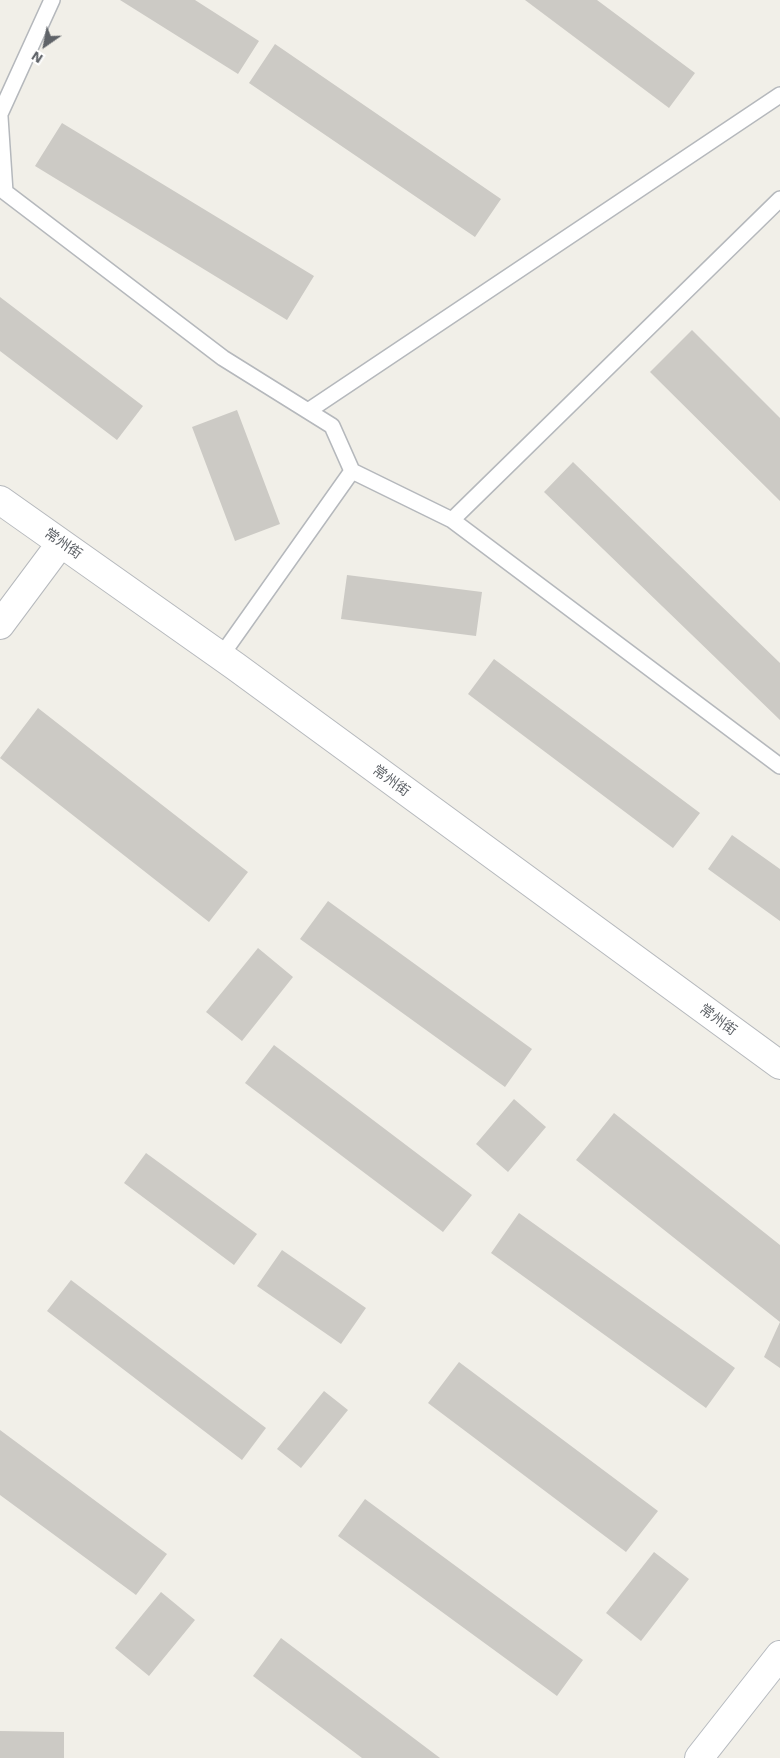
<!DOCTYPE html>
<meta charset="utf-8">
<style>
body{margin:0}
#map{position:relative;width:780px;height:1758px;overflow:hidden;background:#f1efe8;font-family:"Work Sans",sans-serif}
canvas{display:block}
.north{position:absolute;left:20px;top:20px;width:50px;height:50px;-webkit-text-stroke:4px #fff;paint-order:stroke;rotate:213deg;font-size:14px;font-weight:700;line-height:20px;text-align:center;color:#5f6368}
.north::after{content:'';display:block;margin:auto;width:18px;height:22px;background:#5f6368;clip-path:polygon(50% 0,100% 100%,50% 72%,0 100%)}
</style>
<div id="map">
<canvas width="780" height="1758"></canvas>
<div class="north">N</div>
</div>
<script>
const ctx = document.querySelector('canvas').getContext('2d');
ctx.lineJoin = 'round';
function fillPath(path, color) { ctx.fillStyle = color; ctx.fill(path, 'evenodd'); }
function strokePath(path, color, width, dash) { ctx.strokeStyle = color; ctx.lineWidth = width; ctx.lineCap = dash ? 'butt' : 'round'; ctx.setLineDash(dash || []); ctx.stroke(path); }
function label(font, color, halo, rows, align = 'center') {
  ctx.font = font + ' "Work Sans","Noto Sans SC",sans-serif'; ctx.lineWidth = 4.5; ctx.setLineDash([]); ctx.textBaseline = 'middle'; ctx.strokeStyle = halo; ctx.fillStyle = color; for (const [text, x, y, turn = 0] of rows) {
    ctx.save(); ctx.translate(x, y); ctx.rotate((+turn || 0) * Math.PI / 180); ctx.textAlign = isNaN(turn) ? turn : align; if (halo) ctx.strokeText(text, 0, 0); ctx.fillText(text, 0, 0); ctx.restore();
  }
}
fillPath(new Path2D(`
 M120 0H195L259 41 238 74Z
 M525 0H597L695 73 669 108Z
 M275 44 501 199 475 237 249 83Z
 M62 123 314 276 287 320 35 166Z
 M0 297 143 406 117 440 0 351Z
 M692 330 780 418V501L650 372Z
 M237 410 280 524 235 541 192 427Z
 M573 462 780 663V720L544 492Z
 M347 575 482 592 476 636 341 619Z
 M494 659 700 813 673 848 468 694Z
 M38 708 248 872 209 922 0 758Z
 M732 835 780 869V921L708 869Z
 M328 901 532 1049 505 1087 300 939Z
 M258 948 293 977 242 1041 206 1012Z
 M274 1045 472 1195 443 1232 245 1083Z
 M514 1099 546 1127 508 1172 476 1144Z
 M614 1113 780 1245V1368L764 1357 780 1322 576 1160Z
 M146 1153 257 1234 234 1265 124 1183Z
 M519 1213 735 1368 706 1408 491 1253Z
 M282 1250 366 1308 341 1344 257 1286Z
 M71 1280 266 1428 242 1460 47 1311Z
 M459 1362 658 1511 626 1552 428 1403Z
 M324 1391 348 1410 301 1468 277 1449Z
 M0 1430 167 1554 136 1595 0 1495Z
 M365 1499 583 1660 557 1696 338 1536Z
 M654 1552 689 1579 641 1641 606 1613Z
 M161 1592 195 1620 149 1676 115 1648Z
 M281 1638 440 1758H362L253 1676Z
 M0 1731 64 1732V1758H0Z`), '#cccac5');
const lane = new Path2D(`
 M0 114 52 0
 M0 117 5 192 223 358 332 426 352 471 221 656
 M308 411 780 95
 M352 471 452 520 780 199
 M452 520 780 766`);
const street = new Path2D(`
 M0 500 235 666 780 1065
 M0 625 61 543`);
const secondary = new Path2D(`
 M699 1758 780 1655`);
strokePath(lane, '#b5b8bc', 18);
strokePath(street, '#b5b8bc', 30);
strokePath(secondary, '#b6babf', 30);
strokePath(lane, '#fff', 15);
strokePath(street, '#fff', 28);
strokePath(secondary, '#fff', 28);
label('14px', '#5f6368', '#fff', [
 ["常州街",63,544,35],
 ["常州街",391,781,36],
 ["常州街",718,1020,36]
]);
</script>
